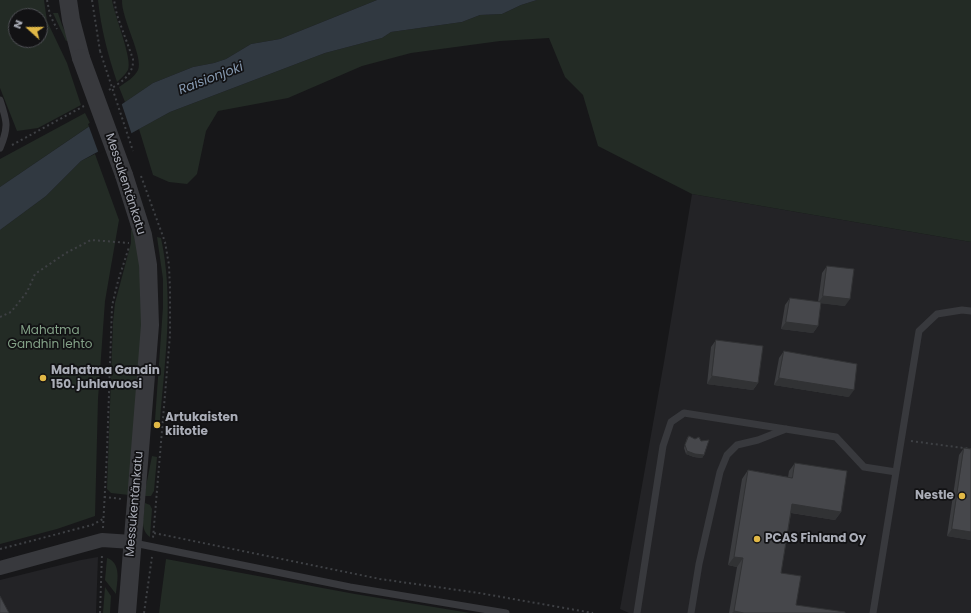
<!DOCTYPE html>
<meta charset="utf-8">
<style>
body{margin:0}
#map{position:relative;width:971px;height:613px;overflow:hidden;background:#171719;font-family:Poppins,sans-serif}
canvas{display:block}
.north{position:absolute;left:8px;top:8px;width:40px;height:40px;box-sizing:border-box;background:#121214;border:1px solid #4f5055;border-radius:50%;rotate:291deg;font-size:11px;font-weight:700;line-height:16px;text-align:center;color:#aaadb7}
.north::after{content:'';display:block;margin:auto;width:14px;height:18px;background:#e1b846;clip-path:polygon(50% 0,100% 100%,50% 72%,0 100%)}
</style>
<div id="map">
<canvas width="971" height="613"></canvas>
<div class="north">N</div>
</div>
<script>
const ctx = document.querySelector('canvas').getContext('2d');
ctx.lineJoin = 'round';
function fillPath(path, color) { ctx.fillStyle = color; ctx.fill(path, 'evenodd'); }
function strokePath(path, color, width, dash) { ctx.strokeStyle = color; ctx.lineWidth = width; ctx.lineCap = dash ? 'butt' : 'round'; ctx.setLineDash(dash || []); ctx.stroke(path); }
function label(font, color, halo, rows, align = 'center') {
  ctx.font = font + ' Poppins,sans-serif'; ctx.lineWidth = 3.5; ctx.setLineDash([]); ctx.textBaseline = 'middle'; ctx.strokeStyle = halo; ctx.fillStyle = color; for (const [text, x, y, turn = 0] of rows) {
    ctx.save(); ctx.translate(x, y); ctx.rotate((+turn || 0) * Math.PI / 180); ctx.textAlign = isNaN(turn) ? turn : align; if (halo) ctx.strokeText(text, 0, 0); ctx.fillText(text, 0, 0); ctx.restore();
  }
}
fillPath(new Path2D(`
 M692 194 971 242V613H629L620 609 664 362Z
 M98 557 96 613H0V580L81 560Z`), '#232326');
fillPath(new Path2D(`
 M0 0H44L47 21 67 63 81 105 38 128 17 131 0 88ZM16 16H40V40H16Z
 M98 0H112C114 15 133 59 128 70 125 75 121 78 117 82 108 55 101 29 98 0Z
 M122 0H377L280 39 251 44 226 59 214 63 193 67 153 83 125 102 119 87C126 82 134 78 138 70 144 58 121 18 122 0Z
 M537 0H971V242L692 194 598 146 583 95 565 77 549 38 500 41 411 53 362 66 288 98 218 111 206 131 197 174 187 184 169 182 153 175 139 129 170 112 325 53 382 38 391 32 462 22 480 15 502 14 521 5Z
 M53 13H58L62 25 69 40 66 41Z
 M85 113 91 125 0 187V159Z
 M95 154 119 220 105 301 98 399 95 516 57 529 0 544V230L46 196 81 161Z
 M134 228 138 244 143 315 129 495 111 493 107 489 113 322 115 303 131 243V230Z
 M157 237 161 238C174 298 165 360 160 420H155L163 307V279Z
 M152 456 157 457 154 491 151 496H144Z
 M145 503 150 505 152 509 150 537C139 529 144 515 145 503Z
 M107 558C122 563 117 582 116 594L105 580Z
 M166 559 355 594 470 613H159Z
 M105 587 111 596 110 613H103Z`), '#232b25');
fillPath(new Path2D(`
 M377 0H537L521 5 502 14 480 15 462 22 391 32 382 38 325 53 170 112 81 161 46 196 0 230V187L153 83 193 67 214 63 226 59 251 44 280 39Z`), '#313941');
fillPath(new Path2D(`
 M121 102 132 135 99 154 88 124Z`), '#171719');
strokePath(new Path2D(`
 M47 0 50 15 57 29
 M92 0 100 51
 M109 90C121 82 134 75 133 59L117 15 114 0
 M12 145 84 106
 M141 176 165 242 169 265 170 289V335L153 538
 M0 317 11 312 27 292 35 274 66 253 91 240 129 243
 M911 441 971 449
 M104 497 122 499
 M103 528 107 452 112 306 118 281 129 247
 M154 533 380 579 479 593 593 613
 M0 549 92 525 103 519
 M100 613 102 554
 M144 613 152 557`), '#3e4044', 2, [2, 3]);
strokePath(new Path2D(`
 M0 100C7 121 9 127 0 148
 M134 543 350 587 506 613
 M637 613 663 446 671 422 684 413 836 437 864 467 896 472
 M691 613 699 564 720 472 727 455 737 445 758 440 786 429
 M873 613 919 331 937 314 962 310 971 311`), '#38393d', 7);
strokePath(new Path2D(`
 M0 568 102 540 132 542`), '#38393d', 14);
strokePath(new Path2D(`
 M68 0 71 20 81 58
 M124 175 143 235 148 265 150 325 127 613`), '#38393d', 18);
strokePath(new Path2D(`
 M100 51 133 151`), '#3e4044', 2, [2, 3]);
strokePath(new Path2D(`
 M81 58 124 175`), '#38393d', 18);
fillPath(new Path2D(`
 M827 266 845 306 821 303 818 326 813 333 781 329 785 305 790 298 818 302 822 273Z
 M716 340 758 383 753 390 707 384 711 347Z
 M784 351 849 397 774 385 779 358Z
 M689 436 704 455 702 458 694 457 686 454 684 448 687 438Z
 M964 448 971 540 947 536 959 455Z
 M795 463 841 512 835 520 791 513 781 573 796 605 845 613H729L737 567 728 565 742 479 748 470 788 477 789 471Z`), '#3c3d40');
fillPath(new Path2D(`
 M823 296 850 299 845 306 818 303Z
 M786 322 818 326 813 333 781 329Z
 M712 376 758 383 753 390 707 384Z
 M779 378 854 390 849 397 774 385Z
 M687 451 704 455 702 458 694 457 686 454Z
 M792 504 841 512 835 520 786 512Z
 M952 529 971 532V540L947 536Z
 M734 557 743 558 737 567 728 565Z
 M734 611 744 613H732Z`), '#313234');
const building = new Path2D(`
 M827 266 854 269 850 299 823 296Z
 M790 298 821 302 818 326 786 322Z
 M716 340 763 346 758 383 712 376Z
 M784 351 857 364 854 390 779 378Z
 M689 436 695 439 699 437 701 441 709 440 704 455 695 454 687 451 685 445Z
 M964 448 971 449V532L952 529Z
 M795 463 847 471 841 512 792 504 781 573 801 576 796 605 845 612V613H744L734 611 743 558 734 557 748 470 792 478Z
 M0 596 9 613H0Z`);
fillPath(building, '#46474b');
strokePath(building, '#313234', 1);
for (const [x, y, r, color] of [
 [43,378,4,"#e1b846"],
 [157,425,4,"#e1b846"],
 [962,496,4,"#e1b846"],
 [757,539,4,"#e1b846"]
]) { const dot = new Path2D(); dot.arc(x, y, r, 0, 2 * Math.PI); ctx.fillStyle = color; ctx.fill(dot); strokePath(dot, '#121214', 1.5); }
label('12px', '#aaadb7', '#121214', [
 ["Messukentänkatu",125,184,72],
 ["Messukentänkatu",135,504,-85]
]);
label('12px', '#83a187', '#121214', [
 ["Mahatma",50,331],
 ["Gandhin lehto",50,345]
]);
label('bold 12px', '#aaadb7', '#121214', [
 ["Mahatma Gandin",51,371],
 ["150. juhlavuosi",51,385],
 ["Artukaisten",165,418],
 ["kiitotie",165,432],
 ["Nestle",954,496,"right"],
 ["PCAS Finland Oy",765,539]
], 'left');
label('italic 13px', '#8598af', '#121214', [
 ["Raisionjoki",211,79,-21]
]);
</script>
